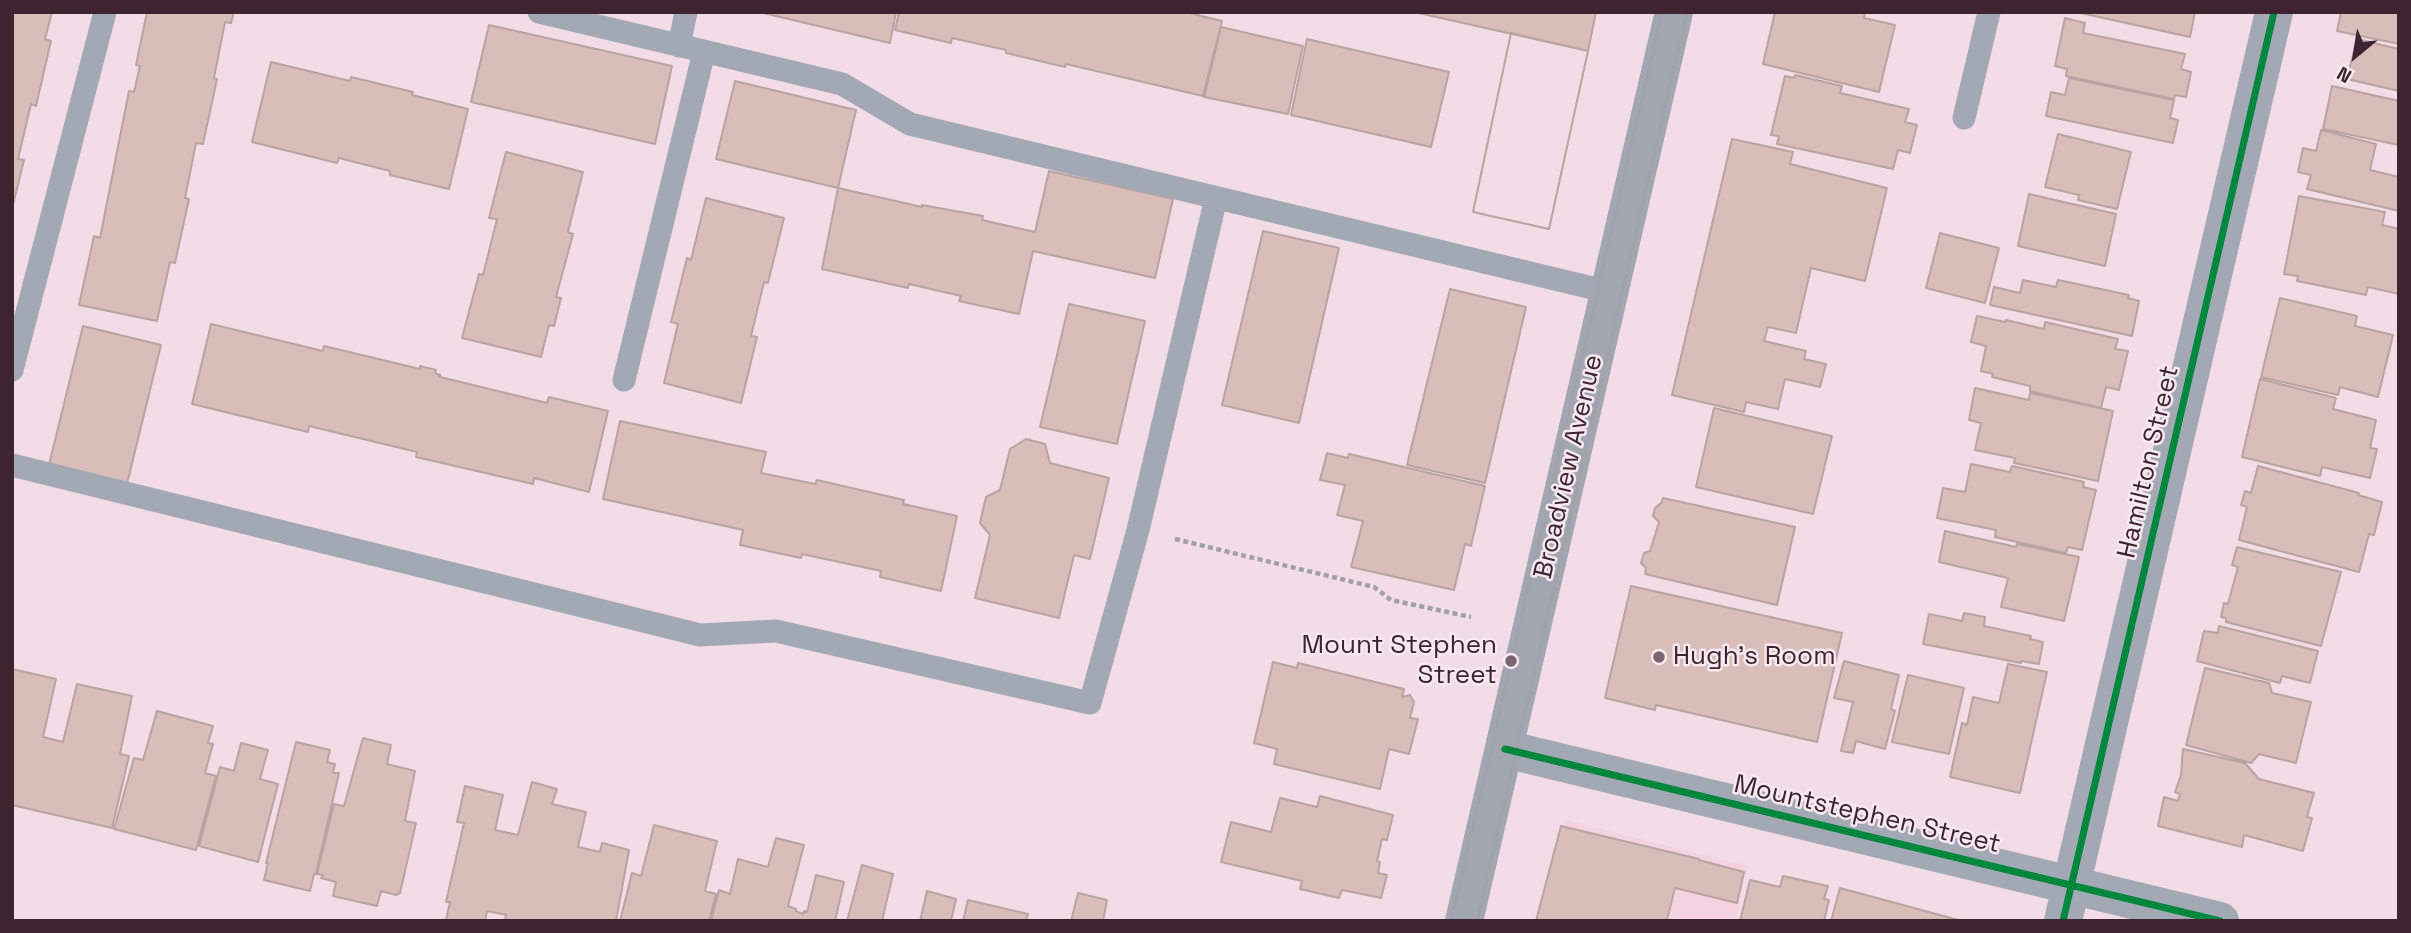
<!DOCTYPE html>
<style>
body{margin:0}
#map{position:relative;width:2411px;height:933px;overflow:hidden;background:#f2dce6;font-family:"Space Grotesk",sans-serif}
canvas{display:block}
.frame{position:absolute;inset:0;border:14px solid #3d2430;pointer-events:none}
.north{position:absolute;left:2320px;top:21px;width:70px;height:70px;-webkit-text-stroke:5px #f7e9ef;paint-order:stroke;rotate:210deg;font-size:19px;font-weight:700;line-height:28px;text-align:center;color:#3d2430}
.north::after{content:'';display:block;margin:auto;width:24px;height:32px;background:#3d2430;clip-path:polygon(50% 0,100% 100%,50% 72%,0 100%)}
</style>
<div id="map">
<canvas width="2411" height="933"></canvas>
<div class="frame"></div>
<div class="north">N</div>
</div>
<script>
const ctx = document.querySelector('canvas').getContext('2d');
ctx.lineJoin = 'round';
function fillPath(path, color) { ctx.fillStyle = color; ctx.fill(path, 'evenodd'); }
function strokePath(path, color, width, dash) { ctx.strokeStyle = color; ctx.lineWidth = width; ctx.lineCap = dash ? 'butt' : 'round'; ctx.setLineDash(dash || []); ctx.stroke(path); }
function label(font, color, halo, rows, align = 'center') {
  ctx.font = font + ' "Space Grotesk",sans-serif'; ctx.lineWidth = 5; ctx.setLineDash([]); ctx.textBaseline = 'middle'; ctx.strokeStyle = halo; ctx.fillStyle = color; for (const [text, x, y, turn = 0] of rows) {
    ctx.save(); ctx.translate(x, y); ctx.rotate((+turn || 0) * Math.PI / 180); ctx.textAlign = isNaN(turn) ? turn : align; if (halo) ctx.strokeText(text, 0, 0); ctx.fillText(text, 0, 0); ctx.restore();
  }
}
fillPath(new Path2D(`
 M1565 820 1748 866 1736 921H1539Z`), '#f5d2e2');
const building = new Path2D(`
 M12 12H52L45 39 51 41 36 106 31 104 18 159 24 160 12 209Z
 M147 12H234L231 23 225 22 214 78 217 79 203 144 196 143 185 198 189 199 175 263 170 262 157 321 79 305 94 236 100 238 129 91 134 92 140 66 136 65Z
 M759 12H896L890 43Z
 M899 12H1185L1222 21 1203 96 1066 64 1065 67 1006 53V50L952 38 951 43 895 30Z
 M1414 12H1596L1588 51Z
 M1775 12H1865L1864 18 1895 25 1879 92 1763 64Z
 M2076 12H2195L2190 37Z
 M2341 12H2399V44L2337 31Z
 M2065 18 2085 23 2083 33 2185 54 2181 69 2191 72 2186 97 2175 95 2174 99 2066 76 2067 69 2055 66Z
 M489 25 672 66 655 144 471 102Z
 M1221 27 1303 46 1288 114 1204 97Z
 M1511 33 1588 51 1549 229 1473 212Z
 M1511 33 1588 51 1549 229 1473 212Z
 M1307 39 1449 72 1431 147 1291 115Z
 M2357 39 2399 49V91L2347 79Z
 M271 62 350 81 351 77 413 92 412 95 468 109 449 189 390 175V171L339 158 337 163 252 142Z
 M1795 75 1842 86 1840 93 1909 109 1905 122 1917 125 1910 153 1898 150 1893 169 1777 144 1779 136 1771 135 1785 76 1794 78Z
 M2069 78 2174 100 2170 118 2178 120 2173 143 2046 116 2051 92 2065 95Z
 M735 81 856 110 838 188 716 159Z
 M2332 86 2399 101V145L2323 129Z
 M2321 130 2376 144 2370 170 2399 177V211L2307 189 2311 175 2298 172 2303 148 2316 151Z
 M2058 134 2131 152 2117 209 2078 200 2079 195 2045 187Z
 M1732 139 1793 152 1790 164 1887 188 1865 281 1811 268 1796 333 1768 327 1764 341 1806 351 1804 359 1826 364 1820 387 1785 379 1778 409 1746 402 1744 412 1672 395Z
 M506 152 583 172 568 232 573 234 556 297 561 298 554 326 549 325 541 357 462 338 479 274 483 275 497 219 489 218Z
 M1049 171 1173 199 1155 278 1033 251 1019 314 959 301 961 296 909 284 908 288 822 269 838 188 922 207V205L983 216 982 220 1035 232Z
 M2029 194 2116 214 2105 266 2018 246Z
 M2299 196 2385 212 2382 225 2399 229V294L2368 287 2366 295 2297 281 2298 276 2284 274Z
 M706 198 784 218 768 283 764 282 751 336 757 337 741 403 664 383 678 324 671 322 687 258 691 260Z
 M1263 231 1339 248 1299 423 1222 405Z
 M1940 233 1999 248 1985 303 1926 288Z
 M2023 280 2056 287 2058 280 2129 295 2128 298 2139 301 2132 336 1990 305 1994 287 2020 293Z
 M1450 289 1526 307 1485 483 1407 465Z
 M2280 298 2357 316 2355 326 2393 335 2378 397 2340 387 2338 395 2261 377Z
 M1069 304 1145 321 1117 444 1040 427Z
 M1977 316 2005 322 2006 320 2044 329 2045 322 2118 339 2115 349 2128 351 2119 390 2106 387 2101 408 2030 391V386L1992 377 1993 374 1981 371 1986 346 1971 342Z
 M211 324 323 351 324 346 420 369V366L436 370 435 373 440 375V377L547 403 549 397 608 411 589 492 534 478 533 484 416 457 417 452 309 426 308 432 192 404Z
 M83 326 161 345 126 488 48 469Z
 M2260 379 2336 398 2333 409 2376 420 2370 448 2377 449 2370 478 2322 467 2320 476 2242 457Z
 M1975 388 2029 400 2030 393 2113 411 2098 481 2014 463 2015 458 1975 450 1981 423 1969 420Z
 M1714 408 1832 436 1813 514 1696 487Z
 M620 421 766 452 761 473 815 484 817 480 904 500 903 504 957 516 941 591 880 577 881 571 802 554 801 558 740 545 743 530 603 499Z
 M1026 439 1045 444 1050 463 1109 478 1090 559 1074 555 1059 618 975 598 990 535 980 523 986 497 1000 490 1010 449Z
 M1327 453 1348 458 1349 454 1485 486 1471 546 1465 544 1454 590 1351 567 1363 521 1337 515 1345 485 1320 480Z
 M1971 464 2010 472 2012 466 2084 482 2083 487 2096 490 2082 550 2068 547 2066 553 1995 537 1996 530 1937 518 1943 488 1965 492Z
 M2258 466 2359 493 2358 495 2382 502 2374 535 2369 534 2359 572 2239 540 2247 507 2241 505 2245 491 2251 493Z
 M1663 498 1795 527 1777 605 1645 574 1646 568 1641 563 1644 553 1650 551 1659 522 1653 516 1655 508 1662 502Z
 M1945 531 2016 547 2017 544 2079 557 2064 621 2001 607 2008 578 1939 562Z
 M2237 547 2341 572 2321 646 2226 622V618L2221 617 2224 603 2228 604 2238 567 2232 565Z
 M1631 586 1842 633 1817 742 1656 705 1655 710 1605 698Z
 M1964 613 1985 617 1984 626 2031 636 2030 639 2043 642 2039 664 2021 661V663L1923 644 1929 614 1962 621Z
 M2219 626 2318 651 2310 683 2282 676 2280 683 2197 661 2204 631 2218 633Z
 M1844 661 1899 675 1891 709 1895 711 1885 749 1856 741 1853 753 1841 751 1853 702 1834 698Z
 M1273 662 1297 668 1298 663 1404 689 1402 697 1410 695 1414 702 1410 718 1418 719 1409 754 1389 749 1380 789 1274 764 1277 749 1254 743Z
 M2008 664 2047 672 2020 793 1950 777 1962 723 1967 725 1973 697 1999 703Z
 M2205 668 2269 683 2272 693 2311 702 2296 763 2259 754 2251 763 2186 745Z
 M12 669 56 679 43 737 63 742 77 684 132 696 120 754 129 756 112 828 12 805Z
 M1908 675 1964 688 1949 754 1892 742Z
 M157 711 213 726 208 743 213 744 205 773 216 776 196 850 114 829 134 758 143 760Z
 M363 738 391 745 387 764 415 771 405 821 416 823 400 893 396 895 381 891 377 906 333 896 336 882 321 878 323 875 317 874 334 804 344 806Z
 M296 742 330 750 327 762 335 764 333 773H339L316 874H314L310 891 264 880 268 863H266Z
 M241 743 268 750 260 779 278 784 258 862 199 846 220 767 234 771Z
 M2183 749 2245 763 2259 779 2314 793 2307 817 2312 818 2303 851 2244 835 2242 847 2158 826 2164 797 2178 801 2180 794 2175 792 2181 775Z
 M532 782 557 789 552 804 586 812 578 847 600 852 602 843 629 850 616 921H505L506 915 487 911 485 921 446 920 450 902H446L464 823 457 822 465 786 503 795 495 830 518 835Z
 M1320 796 1393 815 1387 840 1382 839 1377 861 1380 862 1378 873 1387 875 1381 898 1342 890 1339 898 1300 889 1302 881 1221 862 1231 822 1271 832 1280 798 1317 807Z
 M654 825 717 841 705 891 716 894 709 921H620L632 873 641 876Z
 M1561 826 1699 859V860L1744 872 1737 903 1675 888 1667 920 1670 921H1536Z
 M776 838 804 845 788 906 796 909V911L803 914 804 911 807 912 816 875 844 882 835 921H711L719 890 730 894 738 859 768 867Z
 M862 865 893 874 882 921H847Z
 M1783 876 1828 886 1824 899 1829 900 1824 921H1740L1750 880 1780 887Z
 M1840 888 1962 921H1831Z
 M927 891 956 899 951 921H920Z
 M1078 893 1107 900 1103 921H1071Z
 M968 900 1028 914 1026 921H963Z`);
fillPath(building, '#d8bdb8');
strokePath(building, '#b9a4a2', 2);
strokePath(new Path2D(`
 M1175 539 1374 587 1391 600 1471 617`), '#9fa0aa', 4.5, [5, 3.5]);
strokePath(new Path2D(`
 M539 12 842 84 910 124 1609 292
 M679 46 686 12
 M1964 118 1989 12
 M12 370 105 12
 M624 380 704 52
 M12 465 700 635 776 631 1090 703 1138 530 1216 198`), '#a3a9b4', 23);
strokePath(new Path2D(`
 M1505 749 2220 921
 M2063 921 2274 12`), '#a3a9b4', 38);
strokePath(new Path2D(`
 M1464 921 1674 12`), '#a1a6b1', 38);
strokePath(new Path2D(`
 M1451 921 1662 12
 M1477 921 1687 12`), '#a3a0aa', 2);
strokePath(new Path2D(`
 M1505 749 2220 921
 M2063 921 2274 12`), '#00873e', 7);
for (const [x, y, r, color] of [
 [1659,657,7,"#7c6470"],
 [1511,661,7,"#7c6470"]
]) { const dot = new Path2D(); dot.arc(x, y, r, 0, 2 * Math.PI); ctx.fillStyle = color; ctx.fill(dot); strokePath(dot, '#f7e9ef', 2.5); }
label('26px', '#3d2430', '#f7e9ef', [
 ["Hamilton Street",2149,462,-77],
 ["Broadview Avenue",1569,467,-77],
 ["Mountstephen Street",1867,815,13]
]);
label('26px', '#3d2430', '#f7e9ef', [
 ["Mount Stephen",1497,646],
 ["Street",1497,676],
 ["Hugh's Room",1673,657,"left"]
], 'right');
</script>
